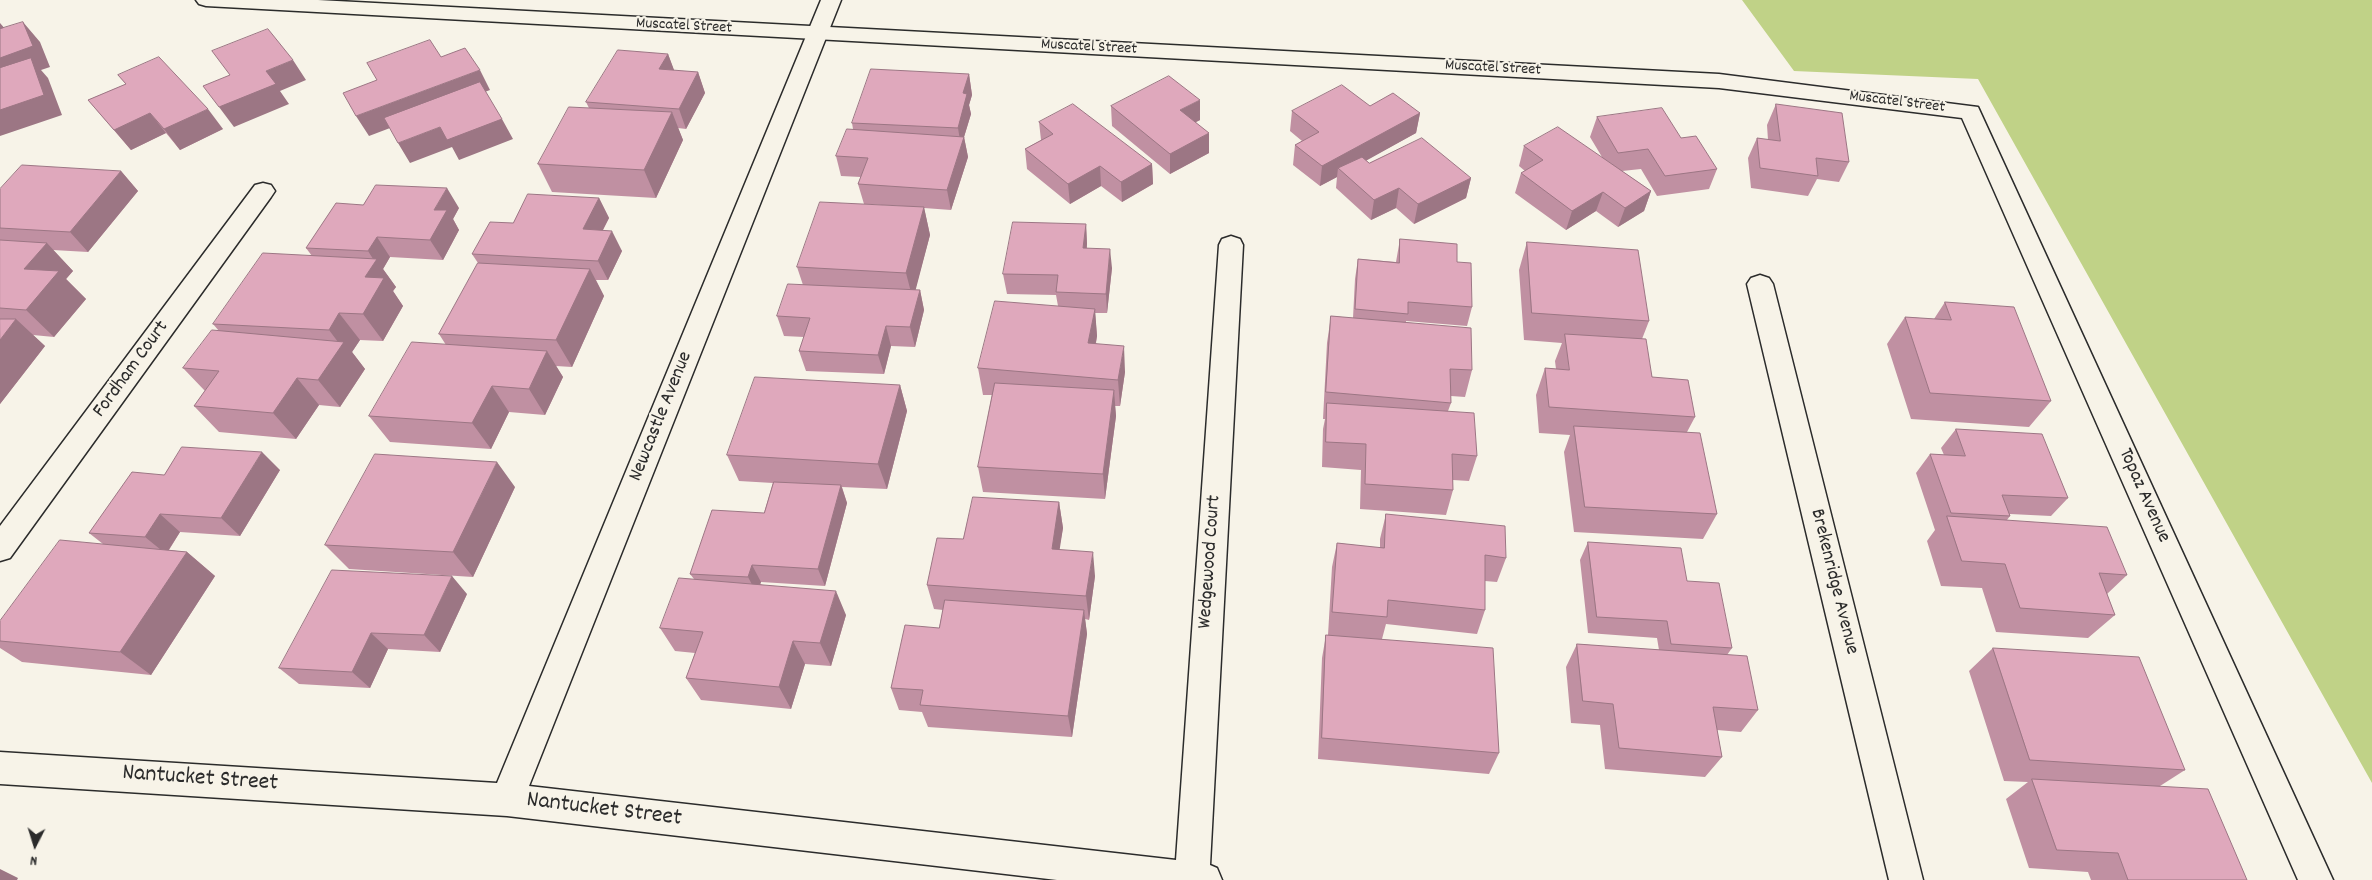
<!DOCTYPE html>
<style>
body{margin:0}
#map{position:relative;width:2372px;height:880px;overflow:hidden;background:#f7f3e8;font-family:Dekko,sans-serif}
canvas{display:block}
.north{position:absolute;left:10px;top:820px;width:50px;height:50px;-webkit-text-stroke:4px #f7f3e8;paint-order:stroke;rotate:185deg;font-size:14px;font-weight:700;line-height:20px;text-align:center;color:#2b2b2b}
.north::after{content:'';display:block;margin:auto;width:18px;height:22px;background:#2b2b2b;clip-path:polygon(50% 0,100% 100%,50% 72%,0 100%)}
</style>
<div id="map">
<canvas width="2372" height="880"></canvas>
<div class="north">N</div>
</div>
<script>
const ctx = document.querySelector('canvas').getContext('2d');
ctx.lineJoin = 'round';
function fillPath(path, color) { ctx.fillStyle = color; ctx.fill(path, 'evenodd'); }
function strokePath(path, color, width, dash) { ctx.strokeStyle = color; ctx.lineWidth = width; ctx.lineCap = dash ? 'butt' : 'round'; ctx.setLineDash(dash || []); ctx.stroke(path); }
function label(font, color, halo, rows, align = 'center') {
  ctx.font = font + ' Dekko,sans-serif'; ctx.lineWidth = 4.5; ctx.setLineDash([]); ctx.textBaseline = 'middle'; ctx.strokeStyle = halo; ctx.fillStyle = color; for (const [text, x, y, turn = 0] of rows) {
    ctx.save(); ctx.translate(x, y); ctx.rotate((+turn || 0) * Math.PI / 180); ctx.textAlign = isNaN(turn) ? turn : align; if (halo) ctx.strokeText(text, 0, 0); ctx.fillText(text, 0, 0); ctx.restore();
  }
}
fillPath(new Path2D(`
 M1742 0H2372V783L1978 79 1794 71Z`), '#c0d287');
const minor = new Path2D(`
 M821 0H841L529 786 1176 860 1219 245 1222 239 1231 236 1240 239 1243 245 1210 865 1217 868 1222 880H1057L507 816 0 784V752L497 783Z
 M263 183 271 185 275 191 271 197 10 558 0 561V526L255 185Z
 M1760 275 1769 278 1773 284 1923 880H1889L1747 284 1751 278Z`);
const tertiary = new Path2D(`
 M196 0H318L1719 74 1978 107 2333 880H2298L1962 118 1719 88 206 6 199 4Z`);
strokePath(minor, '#2b2b2b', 3);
strokePath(tertiary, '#2b2b2b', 3);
fillPath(minor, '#f7f3e8');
fillPath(tertiary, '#f7f3e8');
fillPath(new Path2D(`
 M668 54 674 71 698 72 705 93 686 129 678 128 683 140 656 198 552 192 538 164 589 108 586 102Z
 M969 74 972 95 969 105 971 114 964 137 968 157 951 210 924 208 930 235 915 290H920L924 310 915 347 891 346 884 374 806 371 799 351 804 337 784 336 777 316 803 285 797 267 899 206 864 204 858 184 861 177 841 176 836 156 853 129 852 123Z
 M118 75 223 129 180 150 166 133 131 150 88 100 126 84Z
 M1776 104 1849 162 1839 182 1817 179 1808 196 1751 188 1748 158 1757 138 1768 140 1767 125Z
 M1111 106 1200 120 1196 122 1209 153 1170 174 1112 126Z
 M1370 106 1420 113 1416 133 1366 160 1369 163 1471 178 1466 198 1414 224 1396 208 1371 220 1336 188 1337 177 1320 186 1293 165 1295 145 1302 141 1290 131 1292 111Z
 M1597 117 1681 138 1717 169 1709 189 1657 196 1641 169 1622 171 1651 191 1644 211 1618 227 1596 211 1566 230 1515 193 1521 173 1525 171 1519 166 1524 146 1602 157 1590 137Z
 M1039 122 1152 164 1153 184 1122 202 1101 186 1070 204 1027 169 1025 149 1041 140Z
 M121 171 138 191 88 252 53 250 73 271 66 279 86 299 54 337 33 335 45 346 0 404V189Z
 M599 198 609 218 603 230 622 251 608 280H596L604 296 572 367 556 366 563 377 545 415 509 412 491 449 390 442 369 416 446 345 439 334 478 263 472 254 513 223Z
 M459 208 453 219 459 230 443 260 390 257 383 269 396 287 393 291 403 306 383 341 360 340 352 352 365 369 340 407 319 405 296 439 219 432 194 406 205 391 183 368 219 331 213 324 312 256 306 248Z
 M1086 224 1087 244V248L1112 268 1107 313H1095L1097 336 1096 343 1125 372 1120 406H1115L1116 416 1105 499 983 492 978 467 992 395H983L978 368 1058 306 1056 295 1007 294 1003 274Z
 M1400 239 1457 262 1472 307 1467 326 1406 321V323L1472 370 1465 397 1451 396V403L1448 411 1477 456 1469 481 1453 480V490L1446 515 1360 509 1361 470 1322 467 1323 429 1325 419H1323L1327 343 1331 316 1353 318 1355 279 1358 259 1396 262Z
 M1527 242 1649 321 1642 339 1652 377 1695 417 1687 432 1717 514 1703 539 1574 532 1564 452 1570 435 1539 433 1536 395 1545 368 1556 369 1555 361 1562 343 1524 340 1519 270Z
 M1945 302 2051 401 2029 427 1911 419 1887 344 1905 317 1934 319Z
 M900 385 907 411 887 489 842 487 847 503 825 586 761 582 760 584 846 615 831 666 805 664 791 709 701 700 686 678 695 653 675 651 660 628 694 579 690 574 764 513 773 483 739 481 727 455Z
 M1956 429 2068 498 2051 516 2010 514V516L2007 520 2127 575 2107 594 2115 615 2088 638 1996 632 1982 588 1941 586 1927 541 1935 530 1916 473 1930 454 1944 455 1941 448Z
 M280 470 240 536 180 532 169 550 187 552 215 576 151 675 22 662 0 648V641L103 544 89 533 164 475Z
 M515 487 473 577 349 569 325 545Z
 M1059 502 1063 528 1059 549 1095 576 1089 620 1085 619 1087 634 1072 737 928 727 922 712 899 710 891 688 939 628 943 610 934 609 927 585 963 539Z
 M1386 514 1506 558 1497 582 1485 581V610L1477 634 1386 624 1382 639 1499 753 1489 774 1318 759 1322 658 1326 635H1328L1332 567 1337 543 1380 548V539Z
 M1588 542 1687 581 1732 648 1727 655 1758 710 1741 732 1717 730 1722 757 1705 777 1605 769 1600 725 1571 723 1566 667 1577 644 1659 650 1657 638 1588 633 1580 560Z
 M467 594 440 652 388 649 370 688 299 684 279 668Z
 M1993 648 2185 770 2160 786 2247 880H2091L2088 872 2029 868 2006 799 2028 782 2004 781 1969 671Z`), '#c090a2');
fillPath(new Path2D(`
 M23 22 40 42 50 67 41 70 48 78 62 115 0 136V58Z
 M0 23 13 38 0 30Z
 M668 54 676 75 659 69Z
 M293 60 306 80 280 91 289 104 234 127 219 107 266 71Z
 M480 70 490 90 369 136 356 116Z
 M698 72 705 93 686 129 679 109Z
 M969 74 972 95 969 105 971 114 964 137 968 157 951 210 947 190 961 147 958 128 963 93Z
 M1200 100V120L1180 130V110Z
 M208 109 223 129 180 150 164 129Z
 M672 112 683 140 656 198 644 170Z
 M150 113 166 133 131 150 114 130Z
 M1420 113 1416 133 1344 173 1338 168 1337 177 1320 186 1322 166Z
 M502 119 513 139 459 160 452 147 410 163 398 143 440 127Z
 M1209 133V153L1170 174V154Z
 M1152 164 1153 184 1122 202 1121 182Z
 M1100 166 1101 186 1070 204 1068 184Z
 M121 171 138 191 88 252 70 232Z
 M1471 178 1466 198 1414 224 1418 204Z
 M447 188 459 208 453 219 459 230 443 260 430 240 434 210Z
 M1399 188 1396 208 1371 220 1374 200Z
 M1651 191 1644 211 1618 227 1625 208Z
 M1603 192 1596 211 1566 230 1572 211Z
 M599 198 609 218 593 249 583 229Z
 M924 207 930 235 913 300 906 273Z
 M1086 224 1087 244 1084 267 1083 248Z
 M612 231 622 251 608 280 598 261Z
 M377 237 390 257 383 269 396 287 393 291 403 306 383 341 363 314 365 277 375 262 368 251Z
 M47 243 73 271 66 279 86 299 54 337 26 310 24 269Z
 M1110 249 1112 268 1107 313 1106 294Z
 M590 269 604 296 572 367 556 340Z
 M920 290 924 310 915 347 910 327Z
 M1095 309 1097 336 1091 369 1088 343Z
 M339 313 360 340 352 352 365 369 340 407 318 380 341 346 329 330Z
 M16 319 45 346 0 404V340Z
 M886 326 891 346 884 374 878 355Z
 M1124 346 1125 372 1120 406 1118 380Z
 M547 351 563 377 545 415 529 389Z
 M297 378 319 405 296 439 273 413Z
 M900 385 907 411 887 489 878 464Z
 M492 386 509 412 491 449 472 423Z
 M1114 390 1116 416 1105 499 1103 474Z
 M262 452 280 470 240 536 221 518Z
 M497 462 515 487 473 577 453 552Z
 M841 485 847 503 825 586 818 569Z
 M1059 502 1063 528 1056 573 1052 549Z
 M160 514 180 532 166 554 145 537Z
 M187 552 215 576 151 675 120 652Z
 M1093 552 1095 576 1089 620 1086 596Z
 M752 565 761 582 757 594 748 577Z
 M452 576 467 594 440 652 424 635Z
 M836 591 846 615 831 666 820 643Z
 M1084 610 1087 634 1072 737 1068 716Z
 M371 633 388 649 370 688 352 672Z
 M793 641 805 664 791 709 779 687Z
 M0 869 18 878 17 880H0Z`), '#9c7684');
const building = new Path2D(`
 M23 22 33 46 0 58V29Z
 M268 29 293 60 266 71 276 84 219 107 203 86 230 75 212 51Z
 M430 40 441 57 465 48 480 70 356 116 343 93 377 80 367 63Z
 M618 50 668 54 659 69 698 72 679 109 586 102Z
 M159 57 208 109 164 129 150 113 114 130 88 100 126 84 118 75Z
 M31 58 44 95 0 110V68Z
 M871 69 969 74 963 93 967 94 958 128 852 123Z
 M1169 76 1200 100 1180 110 1209 133 1170 154 1111 106Z
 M480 82 502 119 447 140 440 127 398 143 384 118Z
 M1342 85 1370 106 1393 93 1420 113 1322 166 1295 145 1319 132 1292 111Z
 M1073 104 1152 164 1121 182 1100 166 1068 184 1025 149 1053 134 1039 122Z
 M1776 104 1842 113 1849 162 1816 158 1818 176 1760 168 1757 138 1780 141Z
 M569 107 672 112 644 170 538 164Z
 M1662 108 1681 138 1696 136 1717 169 1665 176 1648 149 1618 153 1597 117Z
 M1558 127 1651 191 1625 208 1603 192 1572 211 1521 173 1543 160 1524 146Z
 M847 129 964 137 947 190 858 184 868 158 836 156Z
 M1422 138 1471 178 1418 204 1399 188 1374 200 1338 168 1362 157 1369 163Z
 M22 165 121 171 70 232 0 228V189Z
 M376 185 447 188 434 210H447L430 240 377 237 368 251 306 248 336 203 363 205Z
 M528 194 599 198 583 229 612 231 598 261 472 254 490 222 513 223Z
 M820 202 924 207 906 273 797 267Z
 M1013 222 1086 224 1083 248 1110 249 1106 294 1056 292 1058 275 1003 274Z
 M1400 239 1457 244V262L1471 263 1472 307 1408 302V314L1355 309 1358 259 1399 263Z
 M0 240 47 243 24 269 59 271 26 310 0 308Z
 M1527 242 1638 250 1649 321 1532 313Z
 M263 253 377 259 365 277 384 278 363 314 339 313 329 330 213 324Z
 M478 263 590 269 556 340 439 334Z
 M788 284 920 290 910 327 886 326 878 355 799 351 810 318 777 316Z
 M995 301 1095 309 1088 343 1124 346 1118 380 978 368Z
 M1945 302 2014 307 2051 401 1930 393 1905 317 1951 320Z
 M1331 316 1471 328 1472 370 1450 369 1451 403 1326 392Z
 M0 319H16L0 340Z
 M212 330 344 342 318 380 297 378 273 413 194 406 219 371 183 368Z
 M1565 334 1646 339 1652 377 1688 380 1695 417 1549 407 1545 368 1569 370Z
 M412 342 547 351 529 389 492 386 472 423 369 416Z
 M755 377 900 385 878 464 727 455Z
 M995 383 1114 390 1103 474 978 467Z
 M1327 403 1474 413 1477 456 1452 454 1453 490 1365 484 1366 444 1326 442Z
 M1574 426 1700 433 1717 514 1585 507Z
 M1956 429 2042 434 2068 498 2002 495 2010 516 1951 513 1930 454 1965 456Z
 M182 447 262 452 221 518 160 514 145 537 89 533 132 472 164 475Z
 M375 454 497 462 453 552 325 545Z
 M774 482 841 485 818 569 752 565 748 577 690 574 712 510 764 513Z
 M973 497 1059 502 1052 549 1093 552 1086 596 927 585 937 538 963 539Z
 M1386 514 1505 526 1506 558 1485 555V610L1388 600 1387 617 1332 612 1337 543 1384 548Z
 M1947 516 2107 527 2127 575 2099 573 2115 615 2020 608 2005 564 1962 561Z
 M60 540 187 552 120 652 0 641V621Z
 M1588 542 1681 548 1687 581 1719 583 1732 648 1671 644 1667 621 1597 617Z
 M332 570 452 576 424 635 371 633 352 672 279 668Z
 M679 578 836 591 820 643 793 641 779 687 686 678 703 632 660 628Z
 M945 600 1084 610 1068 716 920 705 923 690 891 688 905 625 939 628Z
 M1326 635 1493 648 1499 753 1322 738Z
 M1577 644 1747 656 1758 710 1713 707 1722 757 1619 748 1613 704 1583 701Z
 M1993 648 2139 657 2185 770 2030 760Z
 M2032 779 2208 789 2247 880H2128L2118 853 2057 850Z`);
fillPath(building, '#dfa8bc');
strokePath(building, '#9c7684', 1);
label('16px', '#2b2b2b', '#f7f3e8', [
 ["Muscatel Street",684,27,3],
 ["Muscatel Street",1089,48,3],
 ["Muscatel Street",1493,69,3],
 ["Muscatel Street",1897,103,7]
]);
label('20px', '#2b2b2b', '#f7f3e8', [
 ["Fordham Court",132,370,-54],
 ["Newcastle Avenue",662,417,-68],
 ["Topaz Avenue",2143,496,66],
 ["Wedgewood Court",1211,562,-86],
 ["Brekenridge Avenue",1833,582,76]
]);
label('24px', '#2b2b2b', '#f7f3e8', [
 ["Nantucket Street",200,780,4],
 ["Nantucket Street",604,811,7]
]);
</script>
